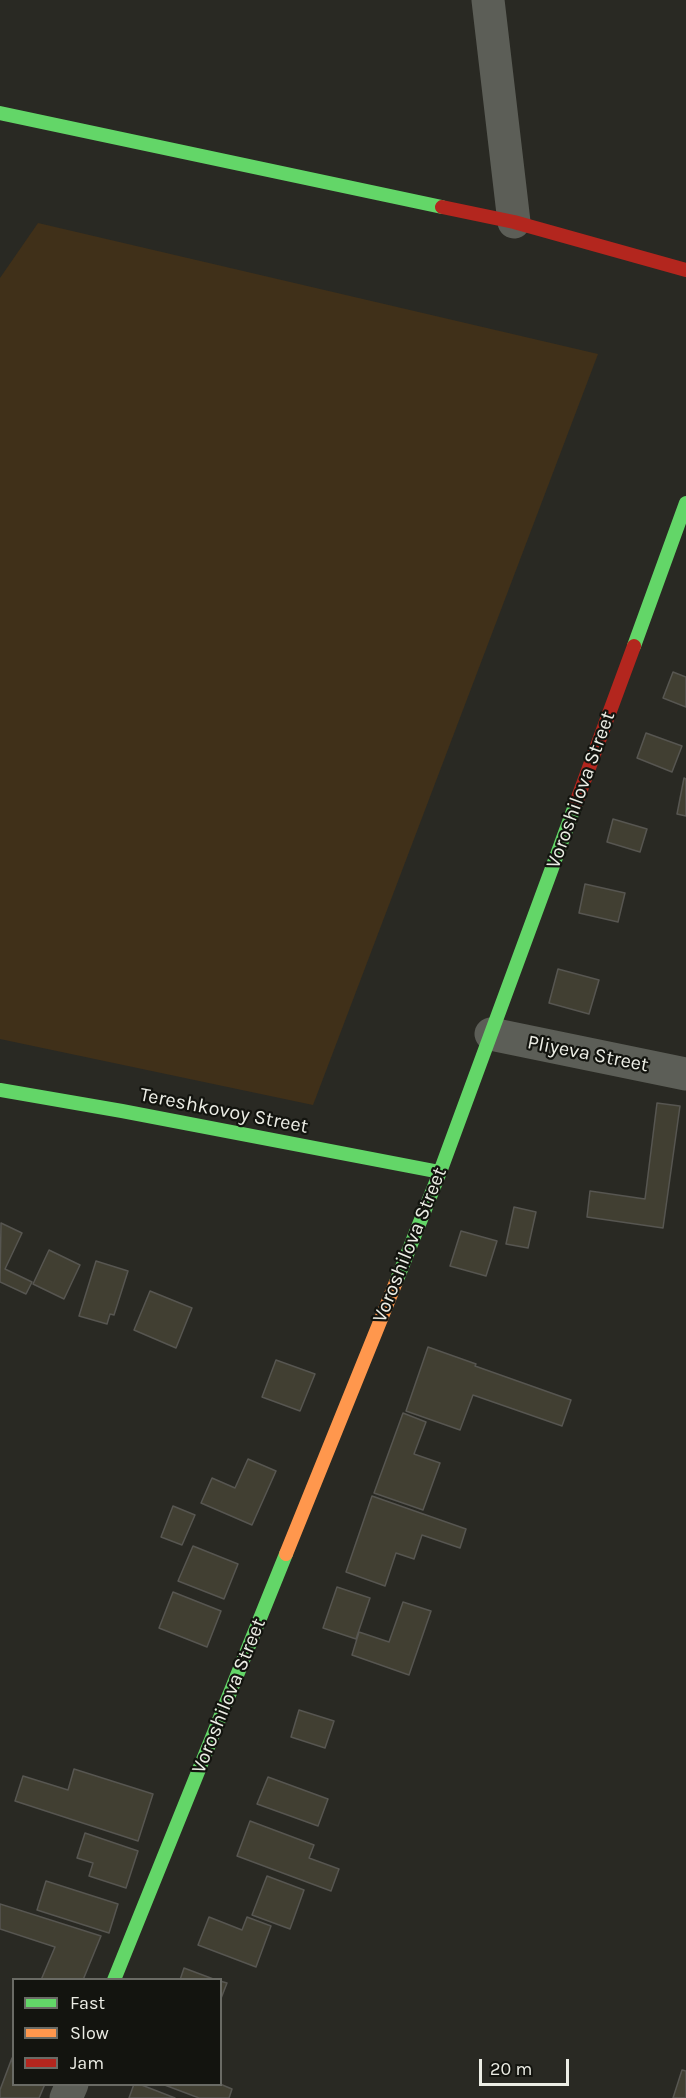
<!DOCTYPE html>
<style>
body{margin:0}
#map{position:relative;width:686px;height:2098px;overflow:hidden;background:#292923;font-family:Karla,sans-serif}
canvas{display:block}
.legend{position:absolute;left:12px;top:1978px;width:210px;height:108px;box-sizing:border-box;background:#13140f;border:2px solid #6a6b65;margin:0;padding:8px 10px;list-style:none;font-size:18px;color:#ecede5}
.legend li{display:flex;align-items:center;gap:12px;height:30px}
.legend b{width:30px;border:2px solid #6a6b65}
.scale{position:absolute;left:479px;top:2059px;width:90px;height:27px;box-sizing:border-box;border:3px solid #ecede5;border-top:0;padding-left:8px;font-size:18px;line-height:21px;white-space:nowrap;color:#ecede5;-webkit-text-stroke:4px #13140f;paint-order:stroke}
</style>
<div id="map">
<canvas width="686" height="2098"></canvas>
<ul class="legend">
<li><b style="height:8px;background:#63d668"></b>Fast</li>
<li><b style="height:8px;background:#ff974d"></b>Slow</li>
<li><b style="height:8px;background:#b3261e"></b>Jam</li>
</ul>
<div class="scale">20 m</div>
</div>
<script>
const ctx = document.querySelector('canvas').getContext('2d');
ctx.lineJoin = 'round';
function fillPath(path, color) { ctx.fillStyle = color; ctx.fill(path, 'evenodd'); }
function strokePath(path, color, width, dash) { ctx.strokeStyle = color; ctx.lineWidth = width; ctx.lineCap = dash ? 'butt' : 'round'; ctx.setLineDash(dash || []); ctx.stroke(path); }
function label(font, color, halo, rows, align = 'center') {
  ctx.font = font + ' Karla,sans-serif'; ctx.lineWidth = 4.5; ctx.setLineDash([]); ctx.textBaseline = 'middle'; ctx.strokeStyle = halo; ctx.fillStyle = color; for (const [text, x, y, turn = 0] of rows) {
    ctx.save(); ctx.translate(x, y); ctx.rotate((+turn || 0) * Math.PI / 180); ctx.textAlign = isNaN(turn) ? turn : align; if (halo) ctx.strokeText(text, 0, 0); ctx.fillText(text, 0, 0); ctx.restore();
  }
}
fillPath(new Path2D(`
 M38 223 598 354 313 1105 0 1039V278Z`), '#403019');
const building = new Path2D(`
 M673 672 686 677V707L663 698Z
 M646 733 682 746 672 772 637 758Z
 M684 778 686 779V816L677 814Z
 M613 819 647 829 640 852 607 842Z
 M585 884 625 893 618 922 579 913Z
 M558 969 599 980 589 1014 549 1003Z
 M657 1103 680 1106 663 1228 587 1217 590 1191 645 1199Z
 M514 1207 536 1212 528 1248 506 1244Z
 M1 1223 22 1233 5 1269 32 1282 26 1294 0 1282Z
 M461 1231 497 1241 486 1276 450 1266Z
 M49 1250 80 1265 64 1299 33 1284Z
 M96 1261 128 1271 114 1315 110 1314 107 1324 79 1316Z
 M150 1291 192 1308 176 1348 134 1330Z
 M428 1347 476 1364 475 1366 571 1400 562 1426 473 1395 460 1430 406 1411Z
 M276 1360 315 1374 300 1411 262 1397Z
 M403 1413 426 1422 414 1454 440 1463 423 1510 374 1493Z
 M248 1459 276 1471 252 1525 201 1503 212 1478 235 1488Z
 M372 1496 466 1529 460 1548 422 1535 414 1559 396 1553 385 1586 346 1572Z
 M173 1506 195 1515 182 1545 161 1537Z
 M193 1546 238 1564 224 1599 178 1581Z
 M337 1587 370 1598 356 1639 323 1628Z
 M173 1592 221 1611 207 1647 159 1628Z
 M403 1602 431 1611 409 1675 352 1655 359 1632 389 1642Z
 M299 1710 334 1721 325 1748 291 1737Z
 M74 1769 153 1794 138 1841 15 1801 23 1776 68 1790Z
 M268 1777 328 1799 318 1826 257 1804Z
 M250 1821 314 1845 309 1858 339 1869 331 1891 237 1856Z
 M85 1833 138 1851 126 1888 89 1876 93 1863 77 1858Z
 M267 1876 304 1890 290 1929 252 1915Z
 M46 1881 118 1904 109 1933 37 1910Z
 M0 1904 101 1936 83 1980H41L55 1947 0 1929Z
 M209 1917 242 1930 247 1917 271 1926 256 1967 198 1945Z
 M184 1968 216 1980H180Z
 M220 1981 227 1983 220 2001Z
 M12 2058 14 2084H45L39 2098H0V2090Z
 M682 2070 686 2071V2098H673Z
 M134 2084H139L175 2098H129Z
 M162 2084H220L232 2089 229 2098H199Z`);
fillPath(building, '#413f32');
strokePath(building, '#575651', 1.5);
strokePath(new Path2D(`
 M488 0 514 222
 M491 1034 686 1074
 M66 2098 72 2084`), '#5c5e57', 33);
strokePath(new Path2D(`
 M0 113 442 207
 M634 646 686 503
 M0 1090 122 1111 440 1172
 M396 1282 440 1172 576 803
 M114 1980 286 1554`), '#63d668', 14);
strokePath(new Path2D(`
 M286 1554 396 1282`), '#ff974d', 14);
strokePath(new Path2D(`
 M442 207 514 222 686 270
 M576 803 634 646`), '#b3261e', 14);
label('20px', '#ecede5', '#13140f', [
 ["Voroshilova Street",581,790,-70],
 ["Pliyeva Street",588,1054,11],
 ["Tereshkovoy Street",224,1111,11],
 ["Voroshilova Street",410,1245,-68],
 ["Voroshilova Street",229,1696,-68]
]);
</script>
